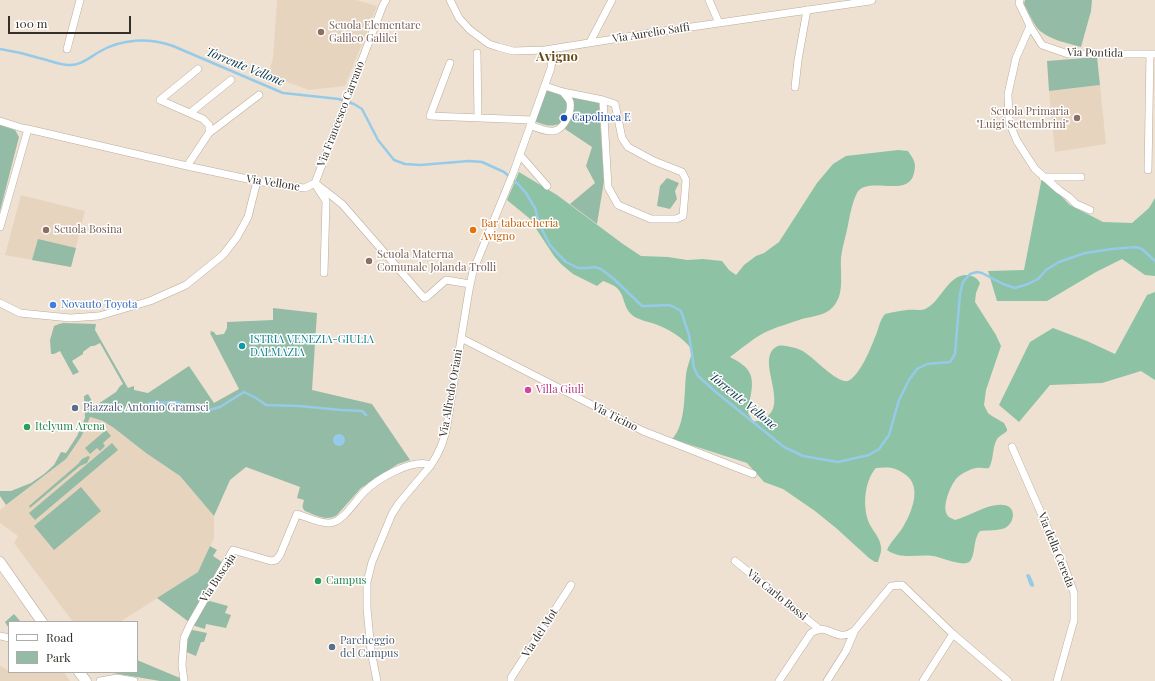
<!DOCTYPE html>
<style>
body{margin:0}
#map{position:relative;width:1155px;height:681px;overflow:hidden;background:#efe1d1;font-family:"Playfair Display",serif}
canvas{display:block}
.legend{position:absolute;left:8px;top:621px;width:130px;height:52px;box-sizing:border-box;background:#fff;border:1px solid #aeaca9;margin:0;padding:5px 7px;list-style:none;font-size:12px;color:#342f29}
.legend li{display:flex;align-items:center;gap:8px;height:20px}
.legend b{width:20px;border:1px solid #aeaca9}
.scale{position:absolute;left:8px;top:16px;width:123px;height:18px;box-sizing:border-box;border:2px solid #342f29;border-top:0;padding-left:5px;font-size:12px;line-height:14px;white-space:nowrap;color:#342f29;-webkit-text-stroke:3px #fff;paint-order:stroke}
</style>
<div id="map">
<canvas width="1155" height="681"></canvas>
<ul class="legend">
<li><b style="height:5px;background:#fff"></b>Road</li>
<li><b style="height:11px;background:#94bba6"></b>Park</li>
</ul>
<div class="scale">100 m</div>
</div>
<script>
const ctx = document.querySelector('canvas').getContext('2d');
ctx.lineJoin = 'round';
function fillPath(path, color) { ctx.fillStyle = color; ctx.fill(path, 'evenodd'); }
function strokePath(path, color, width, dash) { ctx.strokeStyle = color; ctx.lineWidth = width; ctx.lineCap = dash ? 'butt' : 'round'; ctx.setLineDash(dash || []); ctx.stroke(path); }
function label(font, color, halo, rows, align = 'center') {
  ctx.font = font + ' "Playfair Display",serif'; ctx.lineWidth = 3; ctx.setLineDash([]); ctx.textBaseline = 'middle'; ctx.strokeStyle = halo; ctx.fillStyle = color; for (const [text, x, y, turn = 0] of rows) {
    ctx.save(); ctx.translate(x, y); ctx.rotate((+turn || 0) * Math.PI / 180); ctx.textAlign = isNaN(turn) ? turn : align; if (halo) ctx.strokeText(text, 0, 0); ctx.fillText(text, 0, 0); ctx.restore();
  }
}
fillPath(new Path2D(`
 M277 0H356L377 6 345 86 309 90 268 75 273 58Z
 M1100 85 1106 144 1055 152 1049 91Z
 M21 195 85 211 71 267 5 255Z
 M89 417 103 421 114 428 146 453 180 476 214 516V538L198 572 120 622H114L113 621 111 622H73L14 543 18 536 0 523V510L66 459Z
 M0 666 9 671V672L13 673 64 672 70 681H0Z`), '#e6d4be');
fillPath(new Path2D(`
 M1025 0H1092L1091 11 1081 47C1067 43 1051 40 1040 31 1033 24 1029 13 1024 4Z
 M1097 57 1100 85 1049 91 1047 61Z
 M546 88C559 93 562 93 568 106L561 123C550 128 545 125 534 121Z
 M572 97 599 103 604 181 597 224 570 204 595 183 586 166 592 147 565 129C573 117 576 112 572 97Z
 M0 125 15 130 19 137 0 211Z
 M667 178 679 183 675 191 677 199 670 209 657 206 660 186Z
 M38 239 76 248 71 267 32 260Z
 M273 308 317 313 312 390 372 404 410 460 398 464 361 488 337 515C327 522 315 515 305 511 301 507 303 505 304 500L297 498 300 487 246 467 230 480 214 516 180 476 146 453 114 428 103 421 90 417 81 437 66 459 6 505 0 496V491H11L31 483 44 474 54 465 61 452 66 453 77 436 85 418 84 396 88 394 95 406 116 392 120 386 123 384 100 343 94 346H91L83 352V354L72 361 79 372 73 375 60 351 54 354H51L50 340 54 326 59 324 63 323 96 324 95 330 128 388 134 386V390L148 393 189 366 214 403 239 389 210 333H211L210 331 214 332 216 335 224 334 227 328V322L273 320Z
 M106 430 111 436 103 443 105 446 100 451 97 448 90 454 85 448Z
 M112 443 118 450 35 520 29 513Z
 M88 456 90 457 87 463 80 466 30 508 29 506 78 464 82 459Z
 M81 487 101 511 54 550 34 526Z
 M210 546 217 550 213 556 222 562 189 622 157 598 198 572Z
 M206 600 228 606 225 613 231 615 226 628 206 624 205 629 195 626 193 624Z
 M14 614 21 622H9V626H7V625L5 622Z
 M193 630 207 633 204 642H201L196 656 184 651 185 644 187 642 190 631Z
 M137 660 180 678 181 681H160L107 672H137Z`), '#94bba6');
fillPath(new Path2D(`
 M898 150 908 151C913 159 917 162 914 173 909 199 867 175 857 193 852 203 850 215 848 225 846 236 842 247 841 258 840 275 845 294 833 307 825 316 812 316 802 319 791 323 779 326 768 331 756 336 741 349 730 357 747 366 755 372 751 394 750 400 748 406 748 413L753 421C757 422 761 420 765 418 790 404 755 360 776 347 780 344 786 346 791 347 797 348 802 350 807 354 817 361 837 383 848 381 860 375 870 350 875 337 879 329 879 321 885 314 892 312 899 311 907 310 912 309 920 311 925 309 941 302 948 273 968 275 974 276 977 278 980 283L976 293 975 302 996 335 1001 346 986 390 984 405 988 413 992 416 1004 423 1007 429V431C1004 434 999 436 997 439 992 448 994 459 989 468 984 469 981 467 976 468 971 469 964 472 959 476 952 481 943 503 946 512 947 517 951 518 955 520 970 516 989 503 1003 505 1017 506 1015 523 1005 528 998 531 988 530 980 531 978 533 977 536 976 539 974 545 974 559 969 562 962 567 941 557 933 556 917 554 901 560 887 550 891 541 898 535 903 527 912 512 922 487 906 475 895 467 889 467 876 468 864 481 862 509 870 525 874 532 880 538 881 547 882 552 879 557 878 562H875L869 558 836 528 815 511 783 489 764 482 747 463 672 439C686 425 684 393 686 375 687 366 691 359 692 350 683 337 667 328 652 323 645 321 637 319 632 315 623 308 625 295 617 288 614 285 608 283 603 281L597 286 573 274 561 264 554 256 529 218 507 200 519 172 557 195 623 244 641 256 668 257 687 260 703 259 722 261 729 270 736 275 744 265 756 256 764 253 779 242 817 183 833 164 846 156Z
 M1042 177 1070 205 1103 222 1132 223 1149 208 1155 198V276L1145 275 1122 259 1096 272 1047 301H997L988 271 1024 270Z
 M1155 292V380L1141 371 1102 383 1050 385 1019 422 999 405 1030 342 1053 328 1087 341 1115 354 1147 295Z`), '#8dc2a5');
fillPath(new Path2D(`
 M333 440a6 6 0 1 1 12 0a6 6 0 1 1-12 0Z
 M1028 574 1030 575 1034 584V586L1033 587 1030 586 1026 575Z`), '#95cbe8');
strokePath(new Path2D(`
 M0 49C13 51 26 54 39 58 48 60 60 65 69 65 80 66 90 57 99 52 122 38 149 38 173 46L283 93 339 99 354 104 362 109 378 140 394 160 405 164 420 165 469 161 482 162 504 172 519 185 526 193 535 208 540 226 550 245 558 254 566 262 578 268H587L594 267 601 269 614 279 642 306H646L669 305 674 307 681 311 689 335 694 368 698 376 717 393 784 447 803 456 838 462 869 455 879 449 889 435 899 400 909 380 917 369 927 364 950 362 955 354 960 294 963 282 970 274 977 272 982 273 1003 284 1015 288 1028 284 1038 279 1046 270 1059 262 1085 253 1112 249 1136 247 1142 249 1155 261
 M149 403 177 402 190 407 202 408 209 410 220 407 244 392 256 398 266 405 299 406 341 410 362 411 366 415`), '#95cbe8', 2.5);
const minor = new Path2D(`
 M450 0 459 18 470 30 489 44 498 47 513 51 545 50 664 31 870 1 872 0
 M709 0 719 23
 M1020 0 1019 3 1030 26 1042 45 1068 54H1155
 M1030 26 1016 58 1008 94 1009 122 1017 141 1035 169 1059 190 1069 197 1076 204 1090 210
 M590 42 612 0
 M67 49 80 0
 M477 53 478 118
 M450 63 430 116 532 120
 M545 86 563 92 603 100 615 104 622 138 628 147 654 161 682 172 686 180 683 216 676 219H651L618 205 608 187 603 100
 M795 87 798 60 807 10
 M190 113 231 80
 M0 121 22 128 28 129 187 166 257 181 294 187 305 188 315 183
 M530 125C537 128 546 132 554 131 564 129 572 112 570 102 569 98 565 95 563 92
 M209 133 259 95
 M520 155 547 186
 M187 166 209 133V125L203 119 160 100 198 69
 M1148 170 1150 54
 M1043 177H1081
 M315 183 342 204 424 298 428 296 446 280 470 284
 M315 183 383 5 386 0
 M317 187 326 201 324 273
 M0 227 28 129
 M0 303 20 313 70 318 99 316 150 301 186 285 223 255 237 237 248 217 257 181
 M461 338 643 431 753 474
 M1012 447 1063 563 1074 593V620L1057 681
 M735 561 819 629
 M0 636 9 638
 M100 681 117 678 134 681
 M184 681 182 665 184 638 190 625 233 550 271 561 276 560 280 555 297 514C306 517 321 524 330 523 343 522 355 501 364 492 377 479 412 458 431 465
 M377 681 371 651 367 608V582L372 562 392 514 399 503 431 465 437 455 442 444 446 431 469 290 473 271 514 171 551 68 553 49
 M511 681V678L571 585
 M779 681 811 633C826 625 826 632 840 635 845 636 851 633 855 630L891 586 902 585 953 634 1008 681
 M827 681 846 651 855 630
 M923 681 953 634`);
const secondary = new Path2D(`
 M0 562 42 622
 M79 672 86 681`);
strokePath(minor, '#b9ac9d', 8);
strokePath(secondary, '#b9ac9d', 11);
strokePath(minor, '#fff', 7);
strokePath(secondary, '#fff', 10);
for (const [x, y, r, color] of [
 [321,32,4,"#8d6e63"],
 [564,118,4,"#1a4fb4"],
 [1077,118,4,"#8d6e63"],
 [46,230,4,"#8d6e63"],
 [473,230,4,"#e8710a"],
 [369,261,4,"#8d6e63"],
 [53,305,4,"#3f7fe0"],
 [242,346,4,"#0f9aa8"],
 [528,390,4,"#d1479c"],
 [75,408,4,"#5c6f8a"],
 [27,427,4,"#2e9e5b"],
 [318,581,4,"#2e9e5b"],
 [332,647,4,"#5c6f8a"]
]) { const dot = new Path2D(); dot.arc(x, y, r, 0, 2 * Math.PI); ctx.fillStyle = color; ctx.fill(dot); strokePath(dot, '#fff', 1.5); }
label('11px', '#785e54', '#fff', [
 ["Scuola Elementare",329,26],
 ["Galileo Galilei",329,39],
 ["Scuola Primaria",1069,112,"right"],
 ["\"Luigi Settembrini\"",1069,125,"right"],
 ["Scuola Bosina",54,230],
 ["Scuola Materna",377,255],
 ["Comunale Jolanda Trolli",377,268]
], 'left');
label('11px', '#342f29', '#fff', [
 ["Via Aurelio Saffi",651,33,-9],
 ["Via Pontida",1095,53,1],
 ["Via Francesco Carrano",341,114,-69],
 ["Via Vellone",273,183,9],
 ["Via Alfredo Oriani",451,393,-80],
 ["Via Ticino",615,417,27],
 ["Via della Cereda",1056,550,68],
 ["Via Buscaja",218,578,-57],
 ["Via Carlo Bossi",777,595,39],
 ["Via del Mot",540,633,-57]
]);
label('11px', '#164399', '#fff', [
 ["Capolinea E",572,118]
], 'left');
label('11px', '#c56008', '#fff', [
 ["Bar tabaccheria",481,224],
 ["Avigno",481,237]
], 'left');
label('11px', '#366cbe', '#fff', [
 ["Novauto Toyota",61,305]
], 'left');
label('11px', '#0d838f', '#fff', [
 ["ISTRIA VENEZIA-GIULIA",250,340],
 ["DALMAZIA",250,353]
], 'left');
label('11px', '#b23c85', '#fff', [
 ["Villa Giuli",536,390]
], 'left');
label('11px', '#4e5e75', '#fff', [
 ["Piazzale Antonio Gramsci",83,408],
 ["Parcheggio",340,641],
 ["del Campus",340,654]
], 'left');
label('11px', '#27864d', '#fff', [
 ["Itelyum Arena",35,427],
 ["Campus",326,581]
], 'left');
label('italic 12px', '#002e42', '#fff', [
 ["Torrente Vellone",245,67,22],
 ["Torrente Vellone",743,401,39]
]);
label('bold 13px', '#694a14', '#fff', [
 ["Avigno",557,57]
]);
</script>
